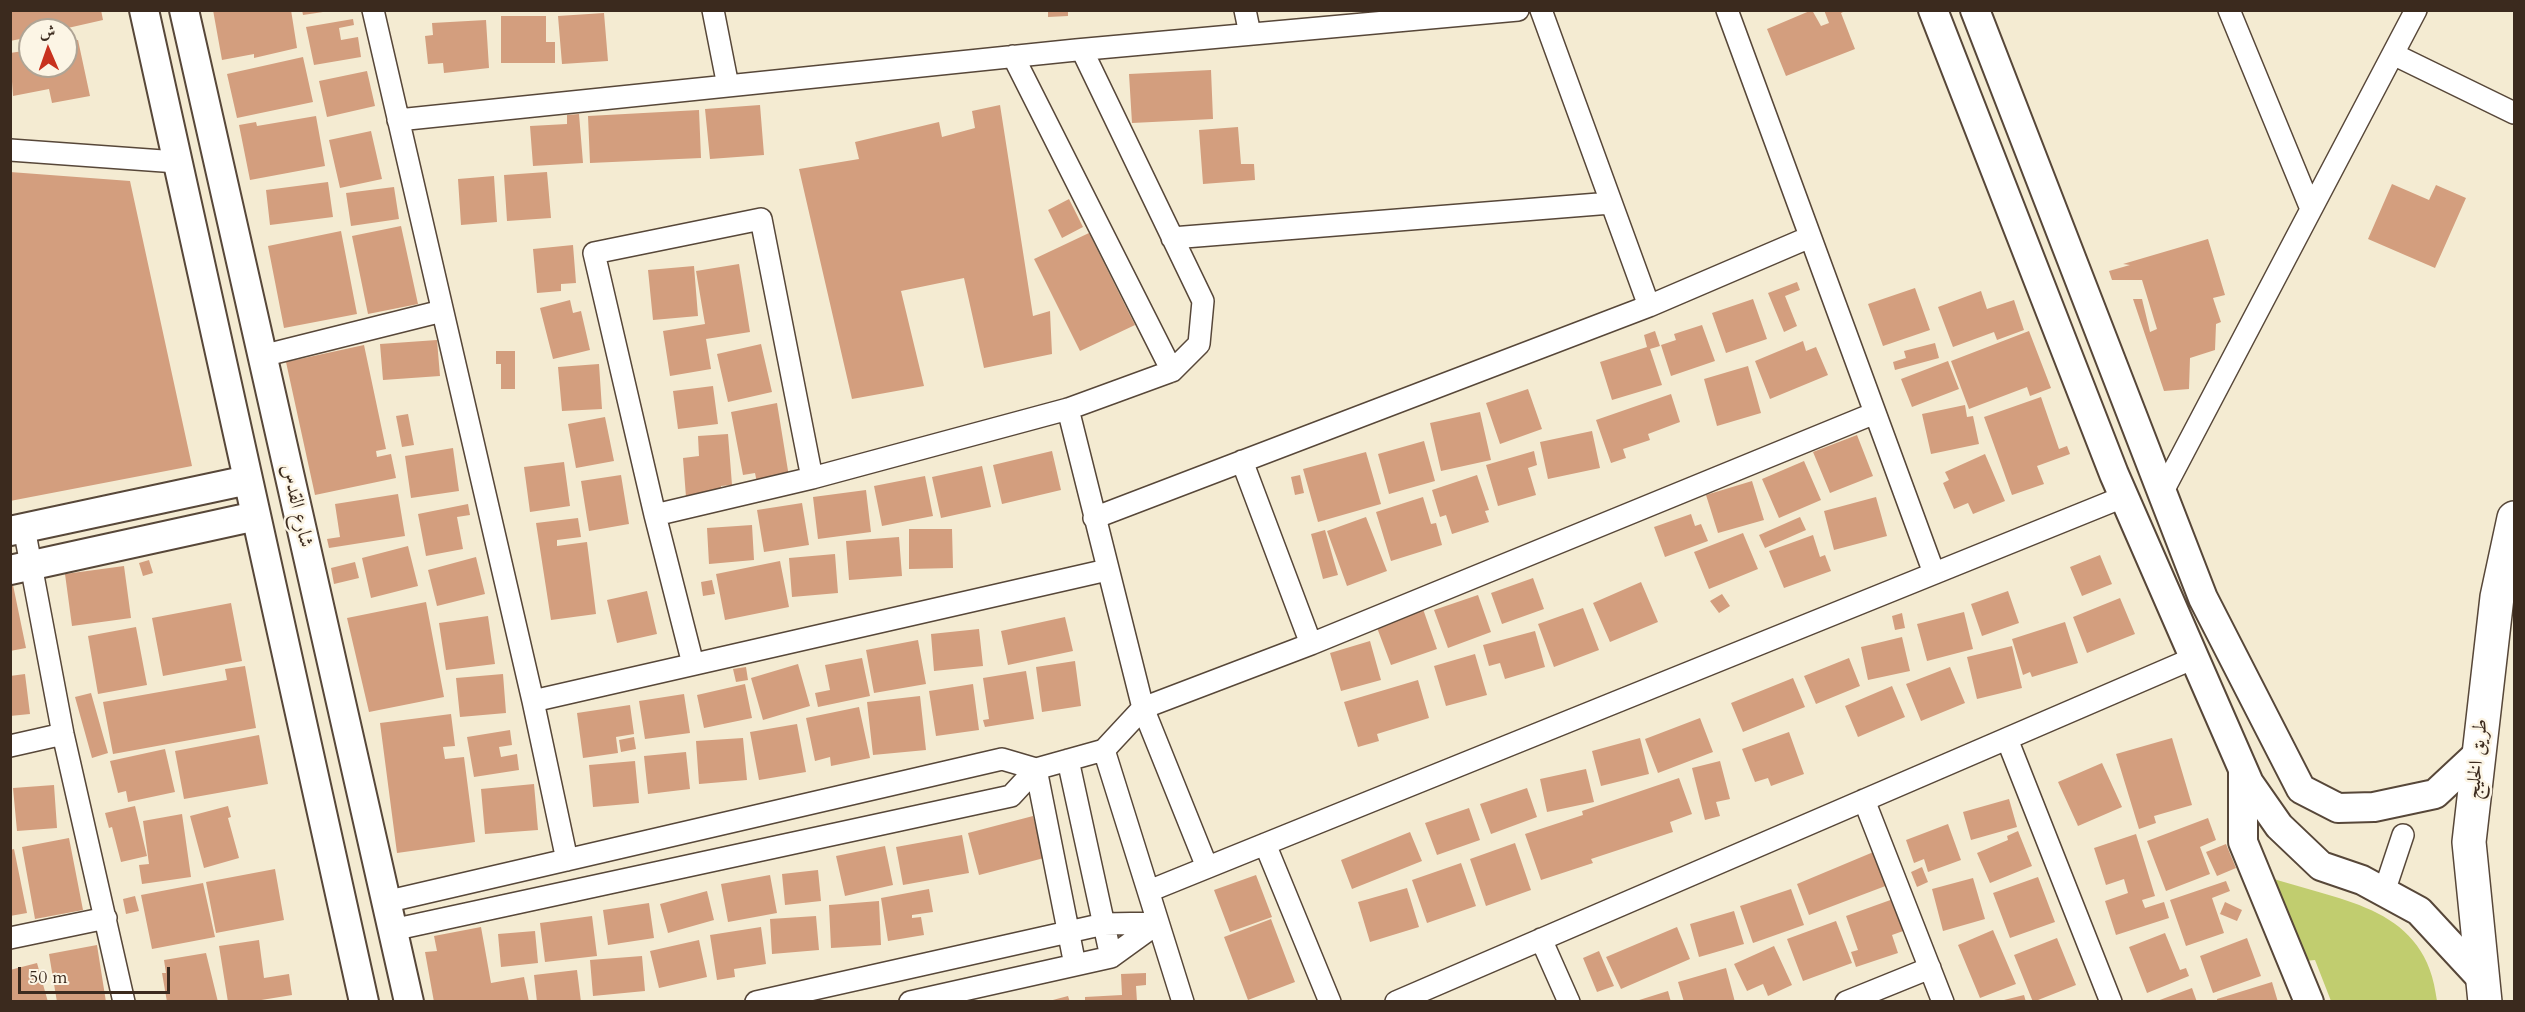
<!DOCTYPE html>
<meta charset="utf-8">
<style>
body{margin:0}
#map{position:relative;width:2525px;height:1012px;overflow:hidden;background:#f4ebd2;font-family:Cardo,Amiri,serif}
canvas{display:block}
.frame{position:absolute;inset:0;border:12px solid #3b2a1e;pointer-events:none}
.north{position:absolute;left:18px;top:18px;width:60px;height:60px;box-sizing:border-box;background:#fcf5e5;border:2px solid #afa495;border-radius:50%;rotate:358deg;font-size:16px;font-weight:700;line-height:24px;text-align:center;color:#3b2a1e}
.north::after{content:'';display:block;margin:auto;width:21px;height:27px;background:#c8321e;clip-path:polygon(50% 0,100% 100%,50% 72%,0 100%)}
.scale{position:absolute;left:18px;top:967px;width:152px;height:27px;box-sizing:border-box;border:3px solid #3b2a1e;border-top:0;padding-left:8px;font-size:18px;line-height:21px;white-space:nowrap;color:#3b2a1e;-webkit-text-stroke:4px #fcf5e5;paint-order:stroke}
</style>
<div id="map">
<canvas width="2525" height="1012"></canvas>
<div class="frame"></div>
<div class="north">ش</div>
<div class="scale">50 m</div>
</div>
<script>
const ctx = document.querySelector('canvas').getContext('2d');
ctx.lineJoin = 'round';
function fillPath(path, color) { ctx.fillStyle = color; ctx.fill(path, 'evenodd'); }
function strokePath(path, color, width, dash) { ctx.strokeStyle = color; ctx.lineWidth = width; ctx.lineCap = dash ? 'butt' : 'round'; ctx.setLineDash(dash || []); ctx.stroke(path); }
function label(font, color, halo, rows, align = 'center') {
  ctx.font = font + ' Cardo,Amiri,serif'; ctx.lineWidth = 5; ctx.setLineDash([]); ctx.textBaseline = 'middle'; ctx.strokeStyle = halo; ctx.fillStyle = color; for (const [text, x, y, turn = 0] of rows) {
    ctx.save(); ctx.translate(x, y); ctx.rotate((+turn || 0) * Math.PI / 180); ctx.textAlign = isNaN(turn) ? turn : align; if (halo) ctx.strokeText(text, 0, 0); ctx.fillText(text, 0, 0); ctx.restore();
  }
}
fillPath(new Path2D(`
 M2271 878C2344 902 2427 907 2437 1001H2331L2315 960 2304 961Z`), '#c1cd6f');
fillPath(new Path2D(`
 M10 10H101L103 20 59 30H30V37L10 41Z
 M213 10H291L297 48 254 58V54L222 60Z
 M302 10H322L323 12 303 15Z
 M1048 10H1068V16L1048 17Z
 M1812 10 1821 26 1829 23 1824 10H1847L1841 13 1855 49 1786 76 1767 29Z
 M604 13 608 61 562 64 558 16Z
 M501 16H546V42H555V63H501Z
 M353 19 354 25 339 28 341 40 358 37 361 57 314 65 306 27Z
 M486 20 489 68 444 73 443 63 428 64 425 36 433 35 432 23Z
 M78 40 90 96 52 103 49 89 13 96 10 53 30 50V66H66V42Z
 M303 57 313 102 237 118 227 74Z
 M1211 70 1213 119 1132 123 1129 74Z
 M367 71 375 106 327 117 319 81Z
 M760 105 764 155 710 159 705 109Z
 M1000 105 1033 316 1050 311 1052 354 984 368 964 278 901 291 924 386 852 399 799 169 859 159 855 142 939 122 942 137 975 128 972 111Z
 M699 110 701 158 590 163 588 116Z
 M579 114 583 163 533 166 530 126 567 124V115Z
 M316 116 325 166 250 180 239 125 256 122 257 126Z
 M1238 127 1241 164H1254L1255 180 1203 184 1199 130Z
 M371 131 382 179 340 188 329 140Z
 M10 172 130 181 192 466 10 501Z
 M547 172 551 218 507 221 504 175Z
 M494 176 497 222 461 225 458 179Z
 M328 182 333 217 270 225 266 190Z
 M2392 184 2429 200 2436 185 2466 198 2435 268 2368 239Z
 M394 187 399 219 351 226 346 193Z
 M1069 199 1083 227 1062 238 1048 210Z
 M401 226 418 304 368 314 352 236Z
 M341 231 357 314 284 328 268 246Z
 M1089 233 1135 325 1080 351 1034 259Z
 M2208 239 2225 295 2213 298 2221 322 2216 324 2215 350 2190 358 2189 389 2164 391 2133 299H2142L2150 332 2157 329 2142 280H2112L2109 271 2130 265 2123 264Z
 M573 245 576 283 561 284V291L537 293 533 249Z
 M739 264 750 332 706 339 711 369 670 376 663 331 705 324 696 271Z
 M694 266 698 316 653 320 648 270Z
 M1797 282 1800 290 1785 296 1797 326 1784 332 1768 293Z
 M1915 288 1930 330 1883 346 1868 304Z
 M1981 291 1987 309 2014 300 2024 330 1997 340 1994 332 1953 347 1938 307Z
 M1753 299 1767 339 1726 353 1712 313Z
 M570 300 573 313 581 311 590 350 553 359 540 308Z
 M1702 325 1715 361 1671 376 1661 345 1676 340 1674 334Z
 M1655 331 1660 346 1650 349 1662 385 1612 400 1600 362 1647 347 1644 335Z
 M2029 331 2051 388 2030 396 2027 387 1969 409 1951 361Z
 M437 340 440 376 383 380 380 344Z
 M1803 341 1806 351 1816 347 1828 375 1770 399 1755 361Z
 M1935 343 1939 358 1895 370 1893 362 1906 358 1904 351Z
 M761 344 772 392 728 402 717 354Z
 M364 345 386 449 376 451 377 457 391 454 396 478 315 495 286 362Z
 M496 351H515V389H501V364H496Z
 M1948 361 1959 389 1912 407 1901 379Z
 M599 364 602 409 562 411 558 367Z
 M1748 366 1761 413 1717 426 1704 379Z
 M713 386 718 424 678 429 673 391Z
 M1528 389 1542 429 1500 444 1486 403Z
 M1671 394 1680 422 1648 434 1650 440 1623 449 1626 458 1611 463 1596 420Z
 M2041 397 2059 449 2067 446 2070 454 2037 466 2044 484 2012 495 1984 417Z
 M777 403 790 483 758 488 755 473 743 475 731 412Z
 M1965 405 1967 417 1973 416 1979 444 1931 454 1922 414Z
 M1480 412 1491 460 1441 471 1430 423Z
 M408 414 414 445 402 447 396 416Z
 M605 417 614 461 576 468 568 424Z
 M1592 431 1600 468 1548 479 1540 442Z
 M728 434 732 485 721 486V495L686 497 683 458 699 456 698 436Z
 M1857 435 1873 476 1830 493 1813 452Z
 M1424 441 1435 481 1389 494 1378 454Z
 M453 448 459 491 411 498 405 456Z
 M1052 451 1061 490 1002 504 993 465Z
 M1534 451 1537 465 1528 468 1536 495 1498 506 1486 465Z
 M1366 452 1381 504 1318 522 1303 469Z
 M1985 454 2005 501 1973 514 1968 503 1954 509 1943 483 1949 480 1945 472Z
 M1804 461 1821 500 1779 518 1762 479Z
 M564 462 570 506 530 512 524 467Z
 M982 466 991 507 941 518 932 477Z
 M621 475 629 524 589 531 581 481Z
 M1300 475 1304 493 1295 495 1291 477Z
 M1477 475 1489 510 1485 511 1489 522 1452 534 1446 515 1440 517 1432 490Z
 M925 476 933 516 882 526 874 486Z
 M1752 481 1764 520 1718 533 1706 495Z
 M866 490 871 532 818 539 813 497Z
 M398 494 405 536 329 548 327 539 340 537 335 504Z
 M1423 497 1431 524 1436 523 1442 545 1391 561 1376 512Z
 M1876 497 1887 536 1834 550 1824 511Z
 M802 503 809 545 764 552 757 510Z
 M468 504 470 515 457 517 463 549 426 556 418 514Z
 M1691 514 1695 526 1701 524 1708 541 1665 557 1654 527Z
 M1366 517 1387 571 1347 586 1327 531Z
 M1800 517 1806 530 1765 548 1759 535Z
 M578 518 581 537 557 540V546L587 542 596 614 551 620 536 523Z
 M752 525 754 560 709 564 707 528Z
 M909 529H952L953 568 909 569Z
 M1325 530 1338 575 1323 579 1311 534Z
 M1743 533 1758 569 1709 589 1694 552Z
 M1813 535 1820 557 1825 555 1831 571 1784 588 1769 551Z
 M899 537 902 576 849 580 846 541Z
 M408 546 418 586 371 598 362 558Z
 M835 554 838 593 792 597 789 558Z
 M2100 555 2112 584 2082 596 2070 567Z
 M476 557 485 594 437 606 428 570Z
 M149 560 153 573 143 576 139 563Z
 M780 561 789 607 725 620 716 574Z
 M355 562 359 578 334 584 331 568Z
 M124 566 131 618 72 626 65 574Z
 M1533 578 1544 609 1502 624 1491 593Z
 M712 580 715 594 703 596 701 582Z
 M1641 582 1658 622 1610 642 1593 603Z
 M10 585H13L26 648 10 651Z
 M647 591 657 634 617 643 607 600Z
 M2008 591 2019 623 1982 636 1971 604Z
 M1722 594 1730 606 1719 613 1710 601Z
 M1478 595 1491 632 1448 648 1434 610Z
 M2120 598 2135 634 2087 653 2073 617Z
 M426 602 444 697 369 712 347 618Z
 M231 603 242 661 163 676 152 618Z
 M1583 608 1599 650 1554 667 1538 624Z
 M1423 609 1437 649 1391 665 1376 625Z
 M1964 612 1973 649 1927 661 1917 624Z
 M1902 613 1905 628 1895 630 1892 616Z
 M488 616 495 664 446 670 439 623Z
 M1065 617 1073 651 1008 665 1001 631Z
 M2065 622 2078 663 2032 677 2030 672 2023 675 2012 639Z
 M136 627 147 685 98 694 88 636Z
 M979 629 983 666 934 671 931 634Z
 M1535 631 1545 667 1505 679 1500 663 1489 666 1483 645Z
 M1902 637 1910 671 1868 680 1861 647Z
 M918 640 926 684 874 693 866 650Z
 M1370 641 1381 680 1341 691 1330 653Z
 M2012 646 2022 688 1977 699 1967 657Z
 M1475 654 1487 695 1446 706 1434 666Z
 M862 658 870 696 818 707 815 693 830 690 825 665Z
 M1849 658 1860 686 1816 704 1804 676Z
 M1075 661 1081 706 1042 712 1036 667Z
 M798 664 810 706 763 720 751 678Z
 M245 666 256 728 113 754 103 702 227 680 225 669Z
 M746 667 748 680 736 682 733 669Z
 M1950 667 1965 703 1921 721 1906 684Z
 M1026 671 1034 719 985 727 983 720 989 719 983 678Z
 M25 674 30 714 10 716V676Z
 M503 674 506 713 460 717 456 678Z
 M1793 678 1805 707 1743 732 1731 703Z
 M1418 680 1429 718 1377 734 1379 741 1358 747 1344 702Z
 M745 684 752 718 704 728 697 695Z
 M973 684 979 730 936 736 929 691Z
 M1892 686 1905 717 1858 737 1845 706Z
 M91 693 108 753 92 758 75 697Z
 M684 694 690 733 645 739 639 701Z
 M920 696 926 750 873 755 867 702Z
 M630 705 634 734 616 737 618 753 583 758 577 713Z
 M859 707 870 758 831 766 830 757 815 761 806 718Z
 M451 714 455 746 443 747 445 759 464 757 475 842 397 853 380 723Z
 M1700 718 1713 752 1658 773 1645 739Z
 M797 724 806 772 759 780 750 732Z
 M510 730 512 745 499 747 501 757 517 754 519 770 474 777 467 737Z
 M1789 732 1804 774 1771 786 1768 778 1755 782 1742 749Z
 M259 735 268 784 184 799 175 751Z
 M634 737 636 749 621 752 619 740Z
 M743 738 747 780 699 784 696 741Z
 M1640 738 1649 774 1601 786 1592 751Z
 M2172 738 2192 805 2154 816 2156 823 2139 829 2116 754Z
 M165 749 175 792 128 802 126 791 118 793 110 761Z
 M686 752 690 789 648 794 644 756Z
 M635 761 639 803 593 807 589 765Z
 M1720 761 1730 799 1716 802 1720 816 1705 820 1692 768Z
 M2102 763 2122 807 2078 826 2058 782Z
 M1586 769 1594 802 1547 812 1540 779Z
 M1679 778 1692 814 1670 822 1673 832 1591 859 1593 863 1541 880 1525 834 1583 815 1582 811Z
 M534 784 538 830 485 834 481 789Z
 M54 785 57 828 17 831 13 788Z
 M1527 788 1537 817 1491 834 1480 804Z
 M2009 799 2017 827 1971 840 1963 812Z
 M135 806 147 856 121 862 112 827 109 828 105 813Z
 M228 806 231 817 228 818 239 858 204 868 190 816Z
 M1469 808 1480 840 1437 855 1425 823Z
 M182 814 191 877 142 884 139 865 149 864 143 821Z
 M1033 816 1044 858 979 875 968 833Z
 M2208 818 2216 840 2200 847 2210 874 2166 891 2147 841Z
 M1948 824 1961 860 1928 872 1924 859 1914 863 1906 840Z
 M2018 831 2032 866 1990 883 1977 853 2008 840 2007 836Z
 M1410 832 1422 861 1352 889 1341 860Z
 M2136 834 2155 896 2142 900 2145 908 2164 902 2169 918 2116 935 2105 901 2128 893 2124 879 2106 885 2094 848Z
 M962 835 969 873 903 885 896 847Z
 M69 838 83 910 35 919 22 847Z
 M1515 843 1531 890 1486 906 1470 859Z
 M2226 844 2236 868 2217 876 2206 852Z
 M885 846 893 885 845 896 836 856Z
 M1883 848 1896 882 1809 915 1797 884Z
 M14 849 27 913 10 916V850Z
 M1461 863 1476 906 1427 923 1412 880Z
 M1922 867 1928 882 1917 887 1911 872Z
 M275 869 284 920 216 933 206 882Z
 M818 870 821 901 785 905 782 874Z
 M770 875 777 913 728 922 721 884Z
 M1256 875 1272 917 1230 932 1214 890Z
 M2038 877 2055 922 2010 938 1993 893Z
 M1973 878 1985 919 1943 931 1932 889Z
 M2226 881 2230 891 2212 898 2224 933 2186 946 2170 900Z
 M203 883 215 937 152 949 141 895Z
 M1407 888 1419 927 1370 942 1358 902Z
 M929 889 933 912 912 915V918L921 917 924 935 888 941 881 898Z
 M1791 889 1804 925 1753 943 1740 906Z
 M707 891 714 920 668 933 660 904Z
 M135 896 139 911 126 914 123 899Z
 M1896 898 1906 930 1892 935 1898 953 1856 967 1851 952 1858 950 1846 916Z
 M879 901 881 945 831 948 829 905Z
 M2225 902 2242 910 2237 921 2220 914Z
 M649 903 654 938 608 945 603 910Z
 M1734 911 1744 944 1699 957 1690 924Z
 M592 916 597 956 545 962 540 923Z
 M816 916 819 950 772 954 770 919Z
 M1271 919 1295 982 1248 1000 1224 937Z
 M1836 921 1852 963 1803 981 1787 939Z
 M481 927 491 983 524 977 529 1002H434L425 952 437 951 434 936Z
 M761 927 766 964 734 969 735 977 717 980 710 935Z
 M1677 927 1690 959 1621 989 1606 957Z
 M1993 930 2016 984 1980 998 1958 945Z
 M535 931 538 963 501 967 498 934Z
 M2165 933 2180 970 2186 968 2189 976 2147 993 2129 947Z
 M2057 938 2076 985 2033 1002 2014 955Z
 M2247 938 2261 976 2213 993 2200 956Z
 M259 940 264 978 289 974 292 995 249 1002H228L219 946Z
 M699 940 707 977 659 988 650 951Z
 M97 945 106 1002H57L49 954Z
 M1774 946 1792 985 1768 996 1763 984 1747 991 1734 964Z
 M1599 951 1614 986 1597 992 1583 958Z
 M206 953 218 1002H167L162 973H166L164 960Z
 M642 956 645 991 593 996 590 960Z
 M37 963 48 1002H12L10 970Z
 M1726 968 1735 1002H1684L1678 982Z
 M577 970 581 1002H537L534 975Z
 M1146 973V985L1136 986 1137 1002H1085V997L1122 995 1121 974Z
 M2272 982 2278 1002H2217V999Z
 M2192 988 2197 1002H2157V1001Z
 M1668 991 1671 1002H1636V1001Z
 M2024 995 2026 1002H2000V1001Z
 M1068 996 1070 1002H1049V1001Z`), '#d39e7e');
const street = new Path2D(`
 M373 10 533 701 567 860
 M713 10 728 86
 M1245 10 1250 34
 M1541 10 1649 306
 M1727 10 1934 573
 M2229 10 2311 209
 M2393 54 2514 113
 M1013 56 1172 371
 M398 120 1076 50 1518 10
 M10 150 177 162
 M1172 238 1611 203
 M262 356 442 311
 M1068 409 1143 708 1207 867
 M1242 461 1311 644
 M2162 493 2416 10
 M655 515 812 478 1068 409 1172 371 1199 344 1203 301 1082 50
 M1094 518 1649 306 1810 237
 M24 528 63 734 124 1002
 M693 664 655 515 594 253 761 219 812 478
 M533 701 1107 570
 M2007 739 2111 1002
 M10 746 63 734
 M1104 750 1183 1002
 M1068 760 1111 957
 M1864 800 1943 1002
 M1265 844 1330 1002
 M1149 891 2123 497
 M2384 892 2403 835
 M385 902 1002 759 1036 769 1075 965
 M392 930 1011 796 1036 769 1104 750 1143 708 1311 644 1875 413
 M10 938 106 918
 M1541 939 1569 1002
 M756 1002 1104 924 1158 923
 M910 1002 1111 957 1158 923
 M1396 1002 2194 658
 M1846 1002 1930 968`);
const secondary = new Path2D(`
 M144 10 364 1002
 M184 10 409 1002
 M1933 10 2114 474 2249 783 2279 826 2321 866 2362 880 2419 911 2483 980
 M1975 10 2203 598 2301 789 2338 808 2374 807 2435 794 2479 753
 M10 531 248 480
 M10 570 256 516
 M2243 771V842L2309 1002`);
const primary = new Path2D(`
 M2485 1002 2469 842 2497 597 2514 518`);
strokePath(street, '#574739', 24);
strokePath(secondary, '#574739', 32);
strokePath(primary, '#574739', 36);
strokePath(street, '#fff', 21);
strokePath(secondary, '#fff', 28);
strokePath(primary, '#fff', 33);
label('20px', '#3b2a1e', '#fcf5e5', [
 ["شارع القدس",296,506,77],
 ["طريق الخليج",2478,759,-84]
]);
</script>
